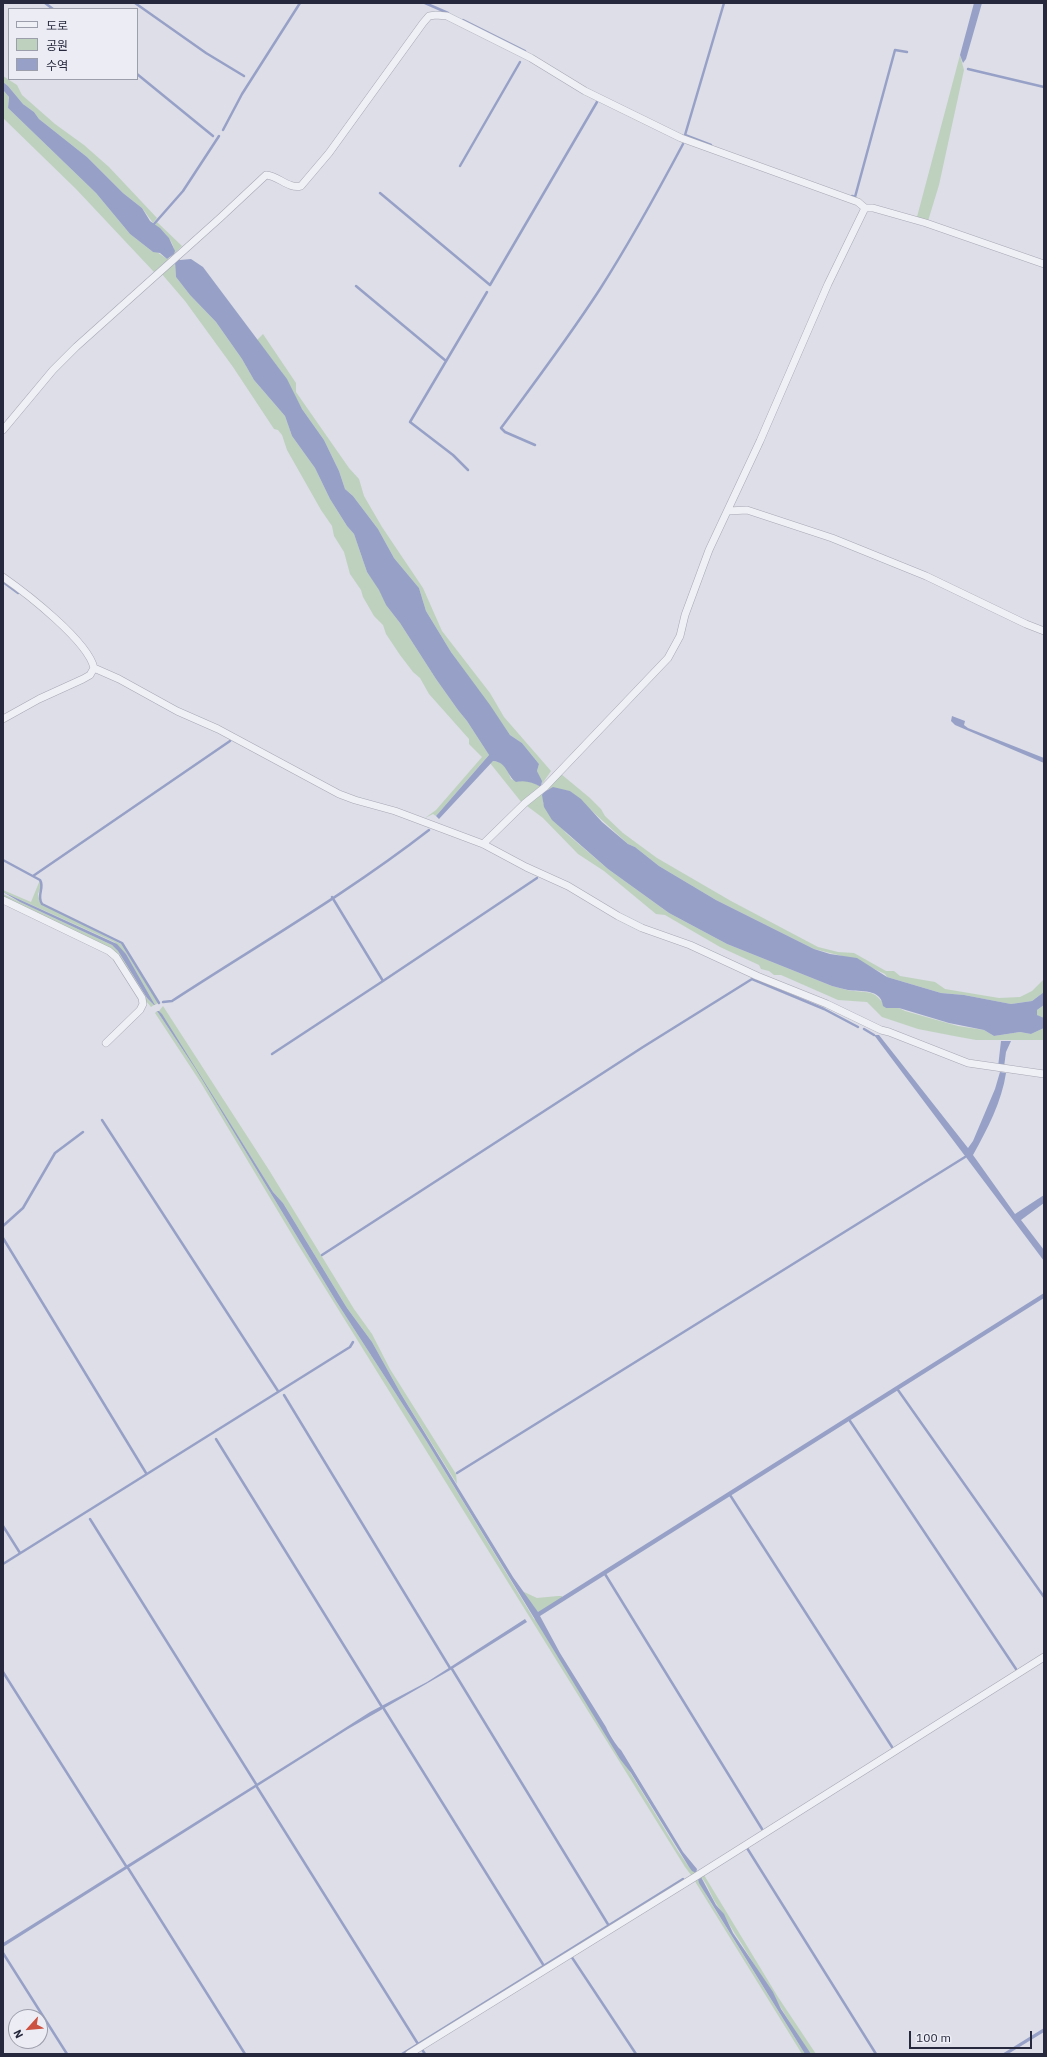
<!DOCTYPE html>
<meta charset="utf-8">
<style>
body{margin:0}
#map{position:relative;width:1047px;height:2057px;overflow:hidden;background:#dddee7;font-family:"IBM Plex Sans","Noto Sans KR",sans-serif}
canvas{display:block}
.frame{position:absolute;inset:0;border:4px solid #26283d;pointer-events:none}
.legend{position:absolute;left:8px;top:8px;width:130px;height:72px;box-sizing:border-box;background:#ecedf4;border:1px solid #9d9eab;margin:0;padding:5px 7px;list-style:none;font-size:12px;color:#26283d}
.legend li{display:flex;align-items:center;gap:8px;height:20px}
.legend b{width:20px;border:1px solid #9d9eab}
.north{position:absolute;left:8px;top:2009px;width:40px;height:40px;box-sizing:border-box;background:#ecedf4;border:1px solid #9d9eab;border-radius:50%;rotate:243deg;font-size:11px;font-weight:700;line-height:16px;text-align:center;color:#26283d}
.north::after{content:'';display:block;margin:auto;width:14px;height:18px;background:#cd5140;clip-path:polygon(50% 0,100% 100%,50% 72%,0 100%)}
.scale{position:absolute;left:909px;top:2031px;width:123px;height:18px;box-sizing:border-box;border:2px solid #26283d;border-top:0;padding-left:5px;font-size:12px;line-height:14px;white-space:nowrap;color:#26283d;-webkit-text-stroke:3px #ecedf4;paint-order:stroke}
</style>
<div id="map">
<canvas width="1047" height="2057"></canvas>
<div class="frame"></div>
<ul class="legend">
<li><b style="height:5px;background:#eff0f5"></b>도로</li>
<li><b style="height:11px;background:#bed1be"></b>공원</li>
<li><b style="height:11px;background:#97a1c7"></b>수역</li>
</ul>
<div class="north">N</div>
<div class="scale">100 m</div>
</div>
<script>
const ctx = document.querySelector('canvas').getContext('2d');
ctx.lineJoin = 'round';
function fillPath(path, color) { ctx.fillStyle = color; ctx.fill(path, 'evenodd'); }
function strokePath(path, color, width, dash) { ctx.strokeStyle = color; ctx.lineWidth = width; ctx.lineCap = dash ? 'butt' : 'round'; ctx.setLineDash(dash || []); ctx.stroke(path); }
fillPath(new Path2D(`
 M960 55 964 70 939 185 928 221 917 217Z
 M3 76 17 85 22 95 55 124 84 145 109 167 157 218 153 223 142 208 123 193 87 157 39 119 34 112 23 104 8 86 3 82Z
 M3 90 9 97 8 108 96 193 130 234 153 252H157L167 259 170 258 154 272 76 189 3 118Z
 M157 222 182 246 174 254C176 243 163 230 155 225Z
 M175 262 176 277 190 295 216 322 242 359 254 380 285 416 292 436 315 468 330 499 347 526 354 534 367 572 380 590 386 605 400 623 436 679 458 710 467 721 489 755 436 816 433 814 425 818 436 810 482 757 469 744V739L429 694 420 678 413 672 400 655 386 634 383 625 374 616 363 597 361 590 350 574 344 552 334 536 332 526 321 510 287 450 282 435 278 430 274 429 233 367 185 301 161 273Z
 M263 334 296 383V392L349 468 359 479 364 496 382 527 423 588 442 631 490 693 504 717 551 771 542 784 537 771 539 764 522 743 510 735 451 652 426 611 419 588 394 558 378 529 353 496 345 489 339 471 324 440 302 409 281 371 257 340Z
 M493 761C503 761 508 770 511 779L518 782C525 778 535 783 541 787L522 803 490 763Z
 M561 774 590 798 601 809 605 816 623 833 657 858 731 901 818 947 838 952 854 953 886 971H894L900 976 935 982 945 989 999 998 1020 997 1032 991 1044 979V992L1032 1001 1011 1004 964 995 941 993 887 977 885 974 870 967 842 956 814 949 716 900 659 866 635 847 628 844 570 791 547 789Z
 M544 792 543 803 566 833 608 869 669 913 727 944 832 986C837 987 842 989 847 990 867 994 874 987 886 1008H899L905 1011 958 1026 984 1030 994 1036 1020 1032 1031 1034 1044 1028V1040H976L954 1036 918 1029 882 1017 867 1002 838 1000 781 975H774L769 971 761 969 759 965 720 947 665 915 656 914 604 871 578 854 543 818 527 806Z
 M40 880 42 885 38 894 40 903 121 944 158 1003 155 1005 126 954 114 942 3 892V890L31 902Z
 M3 894 112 945 118 951 147 998 154 1005 151 1007 146 1001 116 953 3 898Z
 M1044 1005V1018H1041L1037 1015V1010Z
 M163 1006 269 1170 354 1309 372 1334 390 1369 456 1474 457 1484 401 1394 372 1342 347 1308 283 1203 273 1192 159 1011Z
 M157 1011 195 1068 336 1301 427 1442 534 1619 538 1621 678 1851 689 1867 696 1873 691 1875 685 1867 297 1243 201 1083 155 1013Z
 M522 1591 537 1598 558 1596H562V1598L538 1613Z
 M704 1875 778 1997 816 2054H811L805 2047 741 1943C732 1930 726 1918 717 1905 711 1897 709 1886 701 1877Z
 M698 1879 708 1898 805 2054H802L696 1883 695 1880Z`), '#bed1be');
fillPath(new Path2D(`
 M974 3H982L966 59 963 63 960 55Z
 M3 82 8 86 23 104 34 112 39 119 87 157 123 193 142 208 150 221 160 228 169 238 175 251 174 254 167 259 160 253 153 252 130 234 96 193 8 108 9 97 3 90Z
 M178 258 180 260 191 259 203 267 287 379 302 409 324 440 339 471 345 489 353 496 378 529 394 558 419 588 426 611 451 652 490 705 510 735 522 743 539 764 537 771 542 781 541 787C532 782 525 780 516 782 507 776 507 762 493 761L439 819 436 816 489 755 467 721 458 710 436 679 400 623 386 605 379 590 367 572 354 534 347 526 330 499 315 468 292 436 285 416 254 380 242 359 216 322 190 295 176 277 175 262Z
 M952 716 965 721 964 725 968 728 1044 758V763L955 725 951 721Z
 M553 787 570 791 581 799 602 822 628 844 635 847 659 866 716 900 814 949 830 954 857 958 887 977 941 993 964 995 1011 1004 1032 1001 1044 992V1005L1037 1010V1015L1044 1018V1028L1031 1034 1020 1032 994 1036 984 1030 949 1023 899 1008H886L883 1006C881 988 860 992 848 990 842 989 837 987 832 986L727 944 669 913 608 869 552 820 544 807 542 795 544 792Z
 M3 892 117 944 126 954 155 1005H154L147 998 118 951 112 945 20 902Z
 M157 1011H159L162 1014 273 1192 283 1203 347 1308 372 1342 401 1394 513 1577 538 1612 1044 1293V1298L540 1616 560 1653 606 1727C608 1732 617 1747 621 1750L683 1852 697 1869 696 1873 692 1871 689 1867 631 1773 620 1759 427 1442 336 1301 195 1068Z
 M874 1035H879L968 1148 973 1141 995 1089 1000 1072 1006 1073C1002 1101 987 1130 973 1155L1015 1214 1044 1195V1203L1021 1220 1044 1250V1261Z
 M1001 1041H1011L1006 1052 1004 1067H998Z
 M525 1619 527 1622 452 1669 348 1729 3 1947V1943L320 1744 370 1712 427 1682Z
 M701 1877 716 1905 724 1914 733 1933 773 1992 781 2009 811 2054H805L699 1883 698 1879Z
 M1044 2028V2032L1008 2054H1002Z`), '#97a1c7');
strokePath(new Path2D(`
 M45 3 53 9
 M135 3 206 53 244 76
 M425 3 448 13
 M463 20 525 51
 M968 69 1044 87
 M137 74 213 136
 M223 130 242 94 300 3
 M711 145 685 135 724 3
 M460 166 520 62
 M380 193 490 285 597 102
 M852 196 855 197 895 50 907 52
 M154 224 183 191 219 136
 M356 286 446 361
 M535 445 505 432 501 428C535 382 569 337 600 289 630 242 657 193 683 144
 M468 470 453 455 410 422 487 292
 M3 582 18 593
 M3 860 40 880C45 888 36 896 42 904L122 943 159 1003
 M33 876 230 741
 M383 981 537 878
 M163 1002 172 1001C258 945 348 893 429 830
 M864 1029 874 1035
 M272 1054 383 981 332 897
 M102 1120 278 1391
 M3 1226 23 1208 55 1153 83 1132
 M3 1238 146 1473
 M322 1255 643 1047 752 979 824 1009 858 1027
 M898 1390 1044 1597
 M284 1395 450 1668
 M850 1421 1016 1669
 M216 1439 382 1707
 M457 1473 965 1157
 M730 1495 892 1747
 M90 1519 256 1784
 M3 1526 20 1553
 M3 1564 350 1347 353 1342
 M605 1574 762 1829
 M452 1669 609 1926
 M3 1672 126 1866
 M384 1709 544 1966
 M257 1787 418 2044
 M747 1848 876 2054
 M128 1868 245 2054
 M3 1953 67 2054
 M571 1956 636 2054
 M421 2048 425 2054
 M402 2054 683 1879`), '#97a1c7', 2.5);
const street = new Path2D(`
 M3 430 53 370 76 347 220 218 266 175C279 176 288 189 301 186L329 153 423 23 429 16 436 15 447 16 531 58 585 91 681 138 858 202 865 208H873L926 223 1044 264
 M728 511 747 510 832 538 926 576 1026 624 1044 631
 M3 577C26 593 88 641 94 668L90 675 83 679 39 699 3 719
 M94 668 119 679 177 711 218 729 339 794 355 800 395 811 483 844 526 867 568 886 618 916 642 928 690 945 757 976 827 1004 881 1030 889 1032 968 1063 1044 1074
 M483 844 525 803 545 787 668 658 680 636 685 615 709 550 760 441 828 284 865 208
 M3 900 109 951 116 957 142 998 143 1004 140 1010 106 1043
 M409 2054 703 1872 1044 1657`);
strokePath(street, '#a6a7b4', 8);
strokePath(street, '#eff0f5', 7);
</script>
